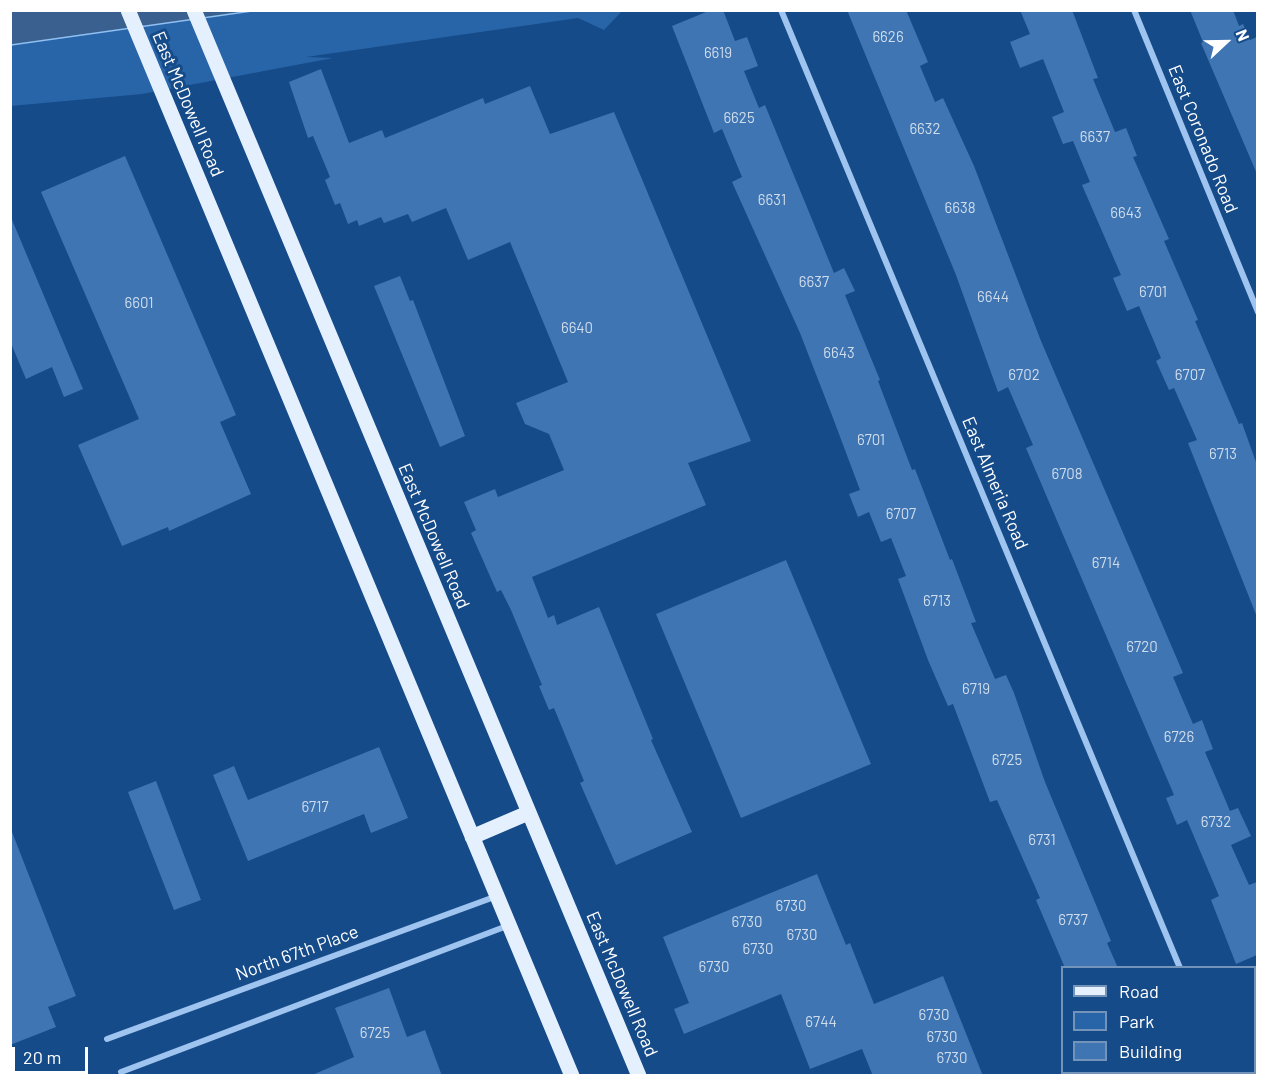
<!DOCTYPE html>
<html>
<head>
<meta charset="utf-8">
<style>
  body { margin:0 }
  #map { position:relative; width:1268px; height:1086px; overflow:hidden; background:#164b89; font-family:Barlow,sans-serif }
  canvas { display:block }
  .frame { position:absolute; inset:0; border:12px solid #fff; pointer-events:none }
  .legend { position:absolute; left:1061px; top:966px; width:195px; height:108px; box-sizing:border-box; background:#164b89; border:2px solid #7393b8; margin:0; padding:8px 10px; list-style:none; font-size:18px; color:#fff }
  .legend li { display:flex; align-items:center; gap:12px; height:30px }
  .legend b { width:30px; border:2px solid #7393b8 }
  .north { position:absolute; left:1196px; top:12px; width:60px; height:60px; -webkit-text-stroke:4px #164b89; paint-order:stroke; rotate:68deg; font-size:16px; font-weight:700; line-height:24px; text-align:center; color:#fff }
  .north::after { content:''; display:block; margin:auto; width:21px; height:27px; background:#fff; clip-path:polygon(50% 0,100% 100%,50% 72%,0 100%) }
  .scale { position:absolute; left:12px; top:1047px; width:76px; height:27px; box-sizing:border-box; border:3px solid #fff; border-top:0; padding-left:8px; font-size:18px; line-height:21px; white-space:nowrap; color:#fff; -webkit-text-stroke:4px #164b89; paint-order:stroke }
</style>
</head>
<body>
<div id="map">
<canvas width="1268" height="1086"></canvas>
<div class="frame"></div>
<ul class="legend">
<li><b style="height:8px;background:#e5f0ff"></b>Road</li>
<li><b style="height:16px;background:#2865a8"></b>Park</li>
<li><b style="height:16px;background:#3e75b2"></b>Building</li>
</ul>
<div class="north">N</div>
<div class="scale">20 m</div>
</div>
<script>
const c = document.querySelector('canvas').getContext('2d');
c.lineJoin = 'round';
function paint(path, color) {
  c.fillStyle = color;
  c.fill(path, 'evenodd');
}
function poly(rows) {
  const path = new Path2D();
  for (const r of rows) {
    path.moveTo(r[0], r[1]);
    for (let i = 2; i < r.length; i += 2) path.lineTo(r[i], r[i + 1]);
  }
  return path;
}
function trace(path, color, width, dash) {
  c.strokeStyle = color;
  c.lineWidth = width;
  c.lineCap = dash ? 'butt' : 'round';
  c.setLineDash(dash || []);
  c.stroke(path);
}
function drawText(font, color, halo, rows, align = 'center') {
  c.font = font + ' Barlow,sans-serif';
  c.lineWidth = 6;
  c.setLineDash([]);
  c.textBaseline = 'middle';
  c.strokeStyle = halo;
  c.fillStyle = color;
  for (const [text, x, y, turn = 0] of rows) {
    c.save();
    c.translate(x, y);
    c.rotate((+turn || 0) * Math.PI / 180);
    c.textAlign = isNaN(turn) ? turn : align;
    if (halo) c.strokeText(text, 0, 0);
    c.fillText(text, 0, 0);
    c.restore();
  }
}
paint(poly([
  [11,11,622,11,604,30,578,18,306,57,333,58,142,94,11,106]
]), '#2865a8');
const water = poly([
  [11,11,252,11,11,45,11,11]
]);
paint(water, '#39608e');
trace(water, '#90bff1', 1.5);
paint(poly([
  [711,10,723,10,735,41,747,37,758,66,744,71,759,108,765,105,834,273,844,268,855,291,845,295,880,380,878,381,912,470,915,469,950,560,952,559,976,622,971,623,995,679,1006,675,1014,693,1045,782,1111,941,1107,943,1118,968,1065,968,1036,900,1040,898,997,800,990,802,953,704,948,706,928,660,898,579,906,576,891,538,881,542,869,512,858,517,849,494,860,490,833,418,800,333,732,182,742,177,722,129,714,133,672,26],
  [847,10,906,10,928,62,920,66,935,102,943,98,974,166,1041,341,1183,673,1173,677,1193,724,1202,720,1213,749,1205,752,1230,811,1238,808,1251,836,1231,845,1249,885,1257,882,1257,955,1236,964,1211,900,1219,896,1187,820,1177,825,1166,798,1174,795,1026,448,1033,445,1008,387,998,392,956,275],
  [1020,10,1072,10,1098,78,1093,79,1115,132,1126,128,1137,156,1133,157,1169,239,1164,241,1198,320,1195,321,1239,424,1242,423,1257,465,1257,617,1188,443,1197,440,1174,388,1169,390,1156,361,1161,358,1139,306,1127,311,1113,278,1121,275,1082,185,1090,182,1073,141,1063,144,1052,117,1064,112,1043,59,1020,68,1010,42,1030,34],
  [1190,10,1233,10,1239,26,1243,24,1250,40,1257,37,1257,174,1201,43,1203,42],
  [321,69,349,143,382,130,385,138,483,98,485,104,530,86,550,134,614,112,751,441,688,463,706,505,532,577,548,618,554,615,557,625,599,607,653,739,651,740,692,832,616,865,580,783,584,781,554,708,549,710,539,686,542,685,511,610,501,590,497,592,471,533,476,530,464,502,495,489,498,497,564,470,549,434,525,424,516,403,568,382,510,242,468,260,446,208,412,222,408,214,384,223,381,217,359,226,357,220,348,224,340,203,335,205,325,180,330,177,313,136,308,138,289,82],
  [125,156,236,415,220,422,251,494,169,531,168,527,122,546,78,445,139,419,41,192],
  [10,215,83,389,64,397,52,367,26,379,10,341],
  [400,276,410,301,413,300,465,436,440,447,374,286],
  [786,560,871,764,741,818,656,614],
  [379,747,408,818,371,833,364,814,248,861,213,775,234,766,248,800],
  [156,781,201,900,174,910,128,792],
  [12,832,76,996,48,1007,56,1027,10,1045],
  [817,874,846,945,850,943,874,1004,943,976,983,1076,873,1076,862,1049,810,1069,781,994,684,1034,674,1009,689,1003,663,937],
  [389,988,407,1037,425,1030,442,1076,310,1076,354,1057,335,1008]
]), '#3e75b2');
trace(poly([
  [781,10,1180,968],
  [1134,10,1258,312],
  [107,1039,497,896],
  [121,1072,507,926],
  [1217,1072,1218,1076]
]), '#9ec4ef', 6);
trace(poly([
  [1254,1051,1258,1050],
  [1194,1076,1202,1072]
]), '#cbe0fa', 12);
trace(poly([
  [128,10,572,1076],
  [194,10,639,1076],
  [472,837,528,813]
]), '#e5f0ff', 15);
drawText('15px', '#cfdcec', null, [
  ["6626",888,37],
  ["6619",718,53],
  ["6625",739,118],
  ["6632",925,129],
  ["6637",1095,137],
  ["6631",772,200],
  ["6638",960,208],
  ["6643",1126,213],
  ["6637",814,282],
  ["6701",1153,292],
  ["6644",993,297],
  ["6601",139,303],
  ["6640",577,328],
  ["6643",839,353],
  ["6702",1024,375],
  ["6707",1190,375],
  ["6701",871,440],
  ["6713",1223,454],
  ["6708",1067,474],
  ["6707",901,514],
  ["6714",1106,563],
  ["6713",937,601],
  ["6720",1142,647],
  ["6719",976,689],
  ["6726",1179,737],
  ["6725",1007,760],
  ["6717",315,807],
  ["6732",1216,822],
  ["6731",1042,840],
  ["6730",791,906],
  ["6737",1073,920],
  ["6730",747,922],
  ["6730",802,935],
  ["6730",758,949],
  ["6730",714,967],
  ["6730",934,1015],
  ["6744",821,1022],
  ["6725",375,1033],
  ["6730",942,1037],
  ["6730",952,1058]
]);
drawText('18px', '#fff', '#164b89', [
  ["East McDowell Road",188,104,67],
  ["East Coronado Road",1203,139,68],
  ["East Almeria Road",995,483,67],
  ["East McDowell Road",434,536,67],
  ["North 67th Place",297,953,-20],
  ["East McDowell Road",622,984,67]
]);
</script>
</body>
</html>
